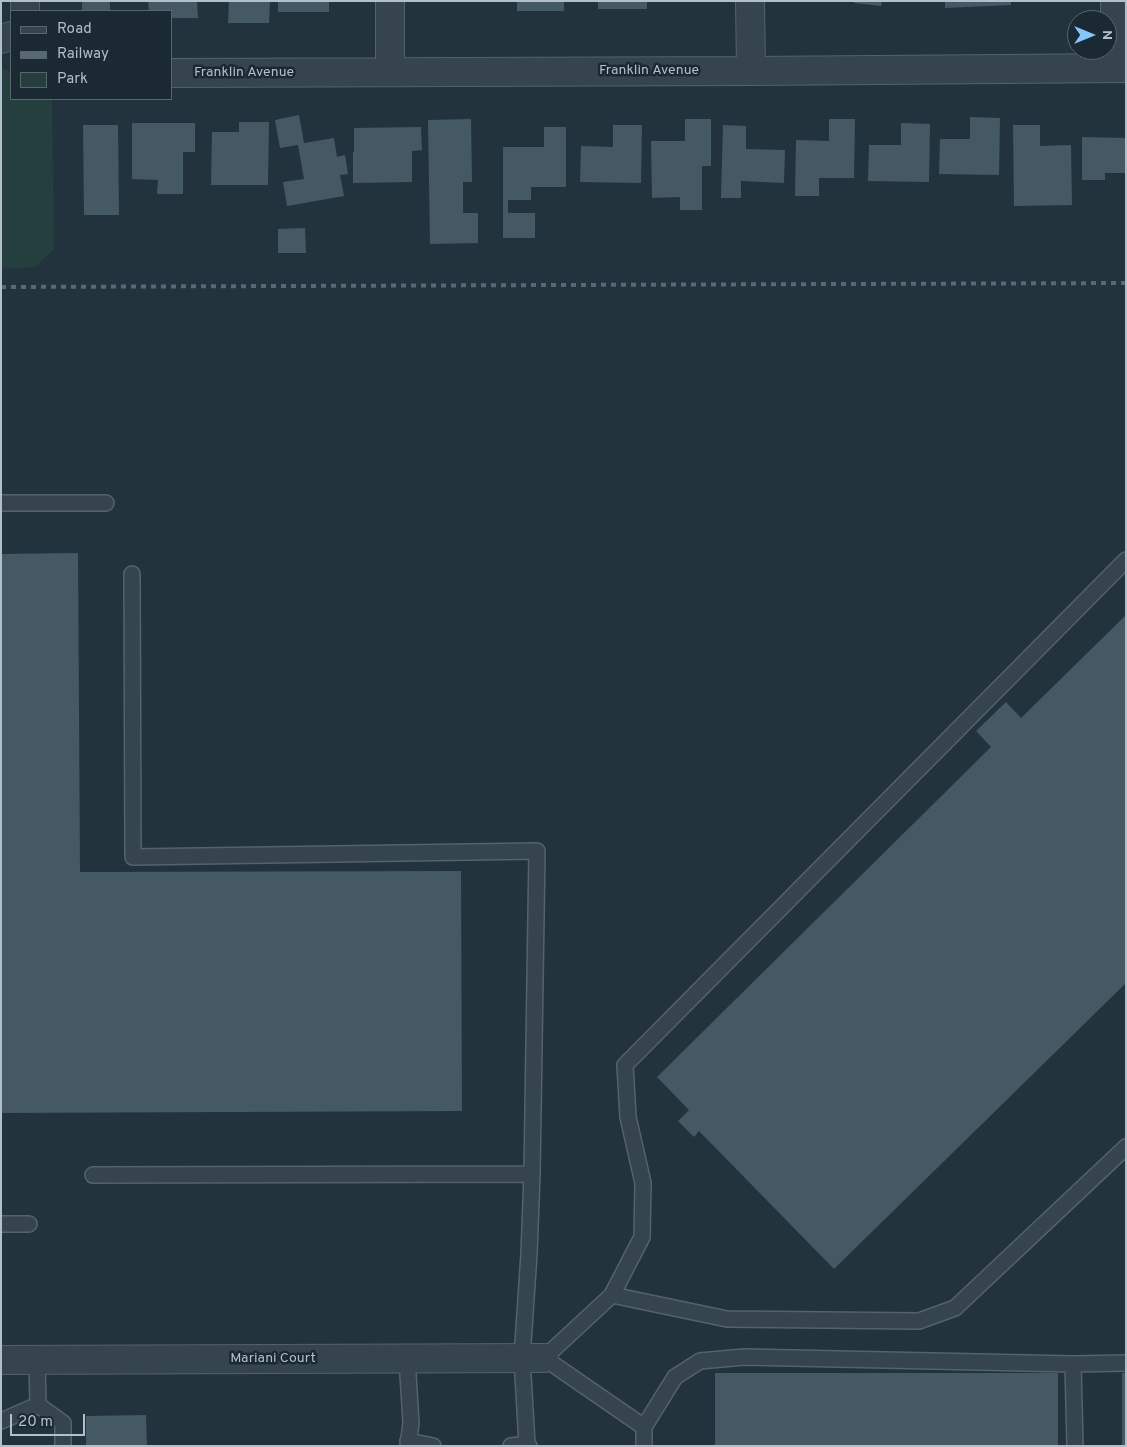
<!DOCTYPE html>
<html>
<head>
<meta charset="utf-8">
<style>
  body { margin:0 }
  #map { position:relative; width:1127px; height:1447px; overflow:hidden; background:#22333e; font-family:Overpass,sans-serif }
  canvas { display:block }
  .frame { position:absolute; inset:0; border:2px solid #b1bfc9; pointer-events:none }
  .legend { position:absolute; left:10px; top:10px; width:162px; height:90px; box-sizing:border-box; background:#1b2933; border:1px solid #57656f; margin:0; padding:6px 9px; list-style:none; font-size:15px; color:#b1bfc9 }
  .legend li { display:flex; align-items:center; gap:10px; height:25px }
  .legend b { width:25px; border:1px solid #57656f }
  .north { position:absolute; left:1067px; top:10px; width:50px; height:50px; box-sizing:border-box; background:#1b2933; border:1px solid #57656f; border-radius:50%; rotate:90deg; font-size:14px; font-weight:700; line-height:20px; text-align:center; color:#b1bfc9 }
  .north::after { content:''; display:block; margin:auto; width:18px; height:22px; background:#82c7fe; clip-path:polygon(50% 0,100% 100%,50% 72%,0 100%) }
  .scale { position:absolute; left:10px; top:1414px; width:75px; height:22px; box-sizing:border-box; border:2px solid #b1bfc9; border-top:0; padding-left:6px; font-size:15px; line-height:18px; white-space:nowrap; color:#b1bfc9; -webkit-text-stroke:4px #1b2933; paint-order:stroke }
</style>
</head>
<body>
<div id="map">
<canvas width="1127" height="1447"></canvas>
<div class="frame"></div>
<ul class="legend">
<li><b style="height:6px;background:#36444e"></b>Road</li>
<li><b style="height:6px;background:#586975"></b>Railway</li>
<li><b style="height:14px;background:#243f3d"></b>Park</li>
</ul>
<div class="north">N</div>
<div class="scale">20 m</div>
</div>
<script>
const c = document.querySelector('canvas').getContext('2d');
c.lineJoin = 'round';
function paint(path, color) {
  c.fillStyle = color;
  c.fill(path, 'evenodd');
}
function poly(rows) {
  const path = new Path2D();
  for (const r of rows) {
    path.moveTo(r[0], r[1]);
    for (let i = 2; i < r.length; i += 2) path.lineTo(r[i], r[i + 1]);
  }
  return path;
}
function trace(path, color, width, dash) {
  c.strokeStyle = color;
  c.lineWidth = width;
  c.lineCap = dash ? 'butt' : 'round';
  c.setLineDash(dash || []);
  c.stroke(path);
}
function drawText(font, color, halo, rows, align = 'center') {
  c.font = font + ' Overpass,sans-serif';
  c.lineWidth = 5;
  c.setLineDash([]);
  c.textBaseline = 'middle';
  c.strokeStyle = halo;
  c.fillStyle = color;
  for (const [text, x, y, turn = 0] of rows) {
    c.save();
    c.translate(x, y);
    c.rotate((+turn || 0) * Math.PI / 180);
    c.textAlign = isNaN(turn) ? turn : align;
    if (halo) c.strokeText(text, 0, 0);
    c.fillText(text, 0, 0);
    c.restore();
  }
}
paint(poly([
  [1,69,11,71,11,99,52,99,54,249,35,267,1,269]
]), '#243f3d');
paint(poly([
  [82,1,110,1,110,11,82,11],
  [148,1,197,1,198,18,171,18,171,11,149,11],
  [229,1,270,1,269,23,228,23],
  [278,1,329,1,329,12,278,12],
  [517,1,564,1,564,11,517,11],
  [598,1,647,1,647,9,598,9],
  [855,1,882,1,881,6,854,3],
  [945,1,1011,1,1011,5,945,8],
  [299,115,304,143,334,138,337,157,345,155,348,174,340,175,344,196,287,206,283,182,304,179,298,145,280,148,275,120],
  [970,117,1000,118,999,175,939,174,940,139,970,139],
  [471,119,472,182,463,182,463,213,478,213,478,243,430,244,428,120],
  [685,119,711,119,711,166,702,166,702,210,680,210,680,197,652,198,651,141,685,141],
  [829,119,855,119,854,178,819,178,819,196,795,196,796,140,829,141],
  [239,122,269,122,268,185,211,185,212,132,239,132],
  [132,123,195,123,195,152,183,152,183,194,157,194,158,180,132,179],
  [901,123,930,124,929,182,868,181,869,145,901,145],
  [83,125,118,125,119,215,84,215],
  [613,125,642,125,641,183,580,182,581,146,613,147],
  [723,125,746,126,746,149,785,150,784,183,741,181,741,198,721,198],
  [1013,125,1040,125,1040,146,1071,145,1072,205,1014,206],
  [421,127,422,150,412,151,412,182,353,183,353,152,354,152,354,128],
  [544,127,566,127,566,187,531,187,531,200,508,200,508,213,535,213,535,238,503,238,503,147,544,147],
  [1082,137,1126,138,1126,173,1105,173,1105,180,1082,180],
  [305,228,306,253,278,253,278,229],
  [78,553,80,872,461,871,462,1111,1,1113,1,554],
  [1126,615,1126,983,834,1269,699,1131,694,1137,678,1121,689,1110,657,1077,991,747,976,731,1006,702,1021,718],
  [715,1373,1058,1373,1058,1446,715,1446],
  [1122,1373,1126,1373,1126,1446,1122,1446],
  [146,1415,147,1446,86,1446,86,1416]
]), '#455964');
const service = poly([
  [1,503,106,503],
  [132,574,133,857,537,851,532,1174],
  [93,1175,532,1174,529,1254,522,1358,527,1444,529,1446],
  [1,1224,29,1224],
  [612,1295,727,1319,919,1321,955,1308,1126,1147],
  [407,1358,411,1423,408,1446],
  [37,1360,38,1405],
  [1073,1364,1075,1446],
  [38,1405,63,1423,63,1446],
  [1,1421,38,1405],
  [644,1427,675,1377,700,1361,744,1357,1073,1364,1126,1363],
  [408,1441,433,1446],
  [511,1446,527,1444],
  [644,1446,644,1427,544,1358,612,1295,642,1237,643,1183,628,1117,625,1065,1126,560]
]);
const minor = poly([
  [25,1,25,11],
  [390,1,390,72],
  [750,1,751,71],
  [1,39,11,36],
  [1115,68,1115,1],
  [171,73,751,71,1126,68],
  [1,1360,544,1358]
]);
trace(service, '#54626c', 18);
trace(minor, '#54626c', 30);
trace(service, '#36444e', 15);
trace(minor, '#36444e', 28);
trace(poly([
  [1,287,1126,283]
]), '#586975', 4, [5, 5]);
drawText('14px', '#b1bfc9', '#1b2933', [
  ["Franklin Avenue",649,71],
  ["Franklin Avenue",244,73],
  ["Mariani Court",273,1359]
]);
</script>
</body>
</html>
